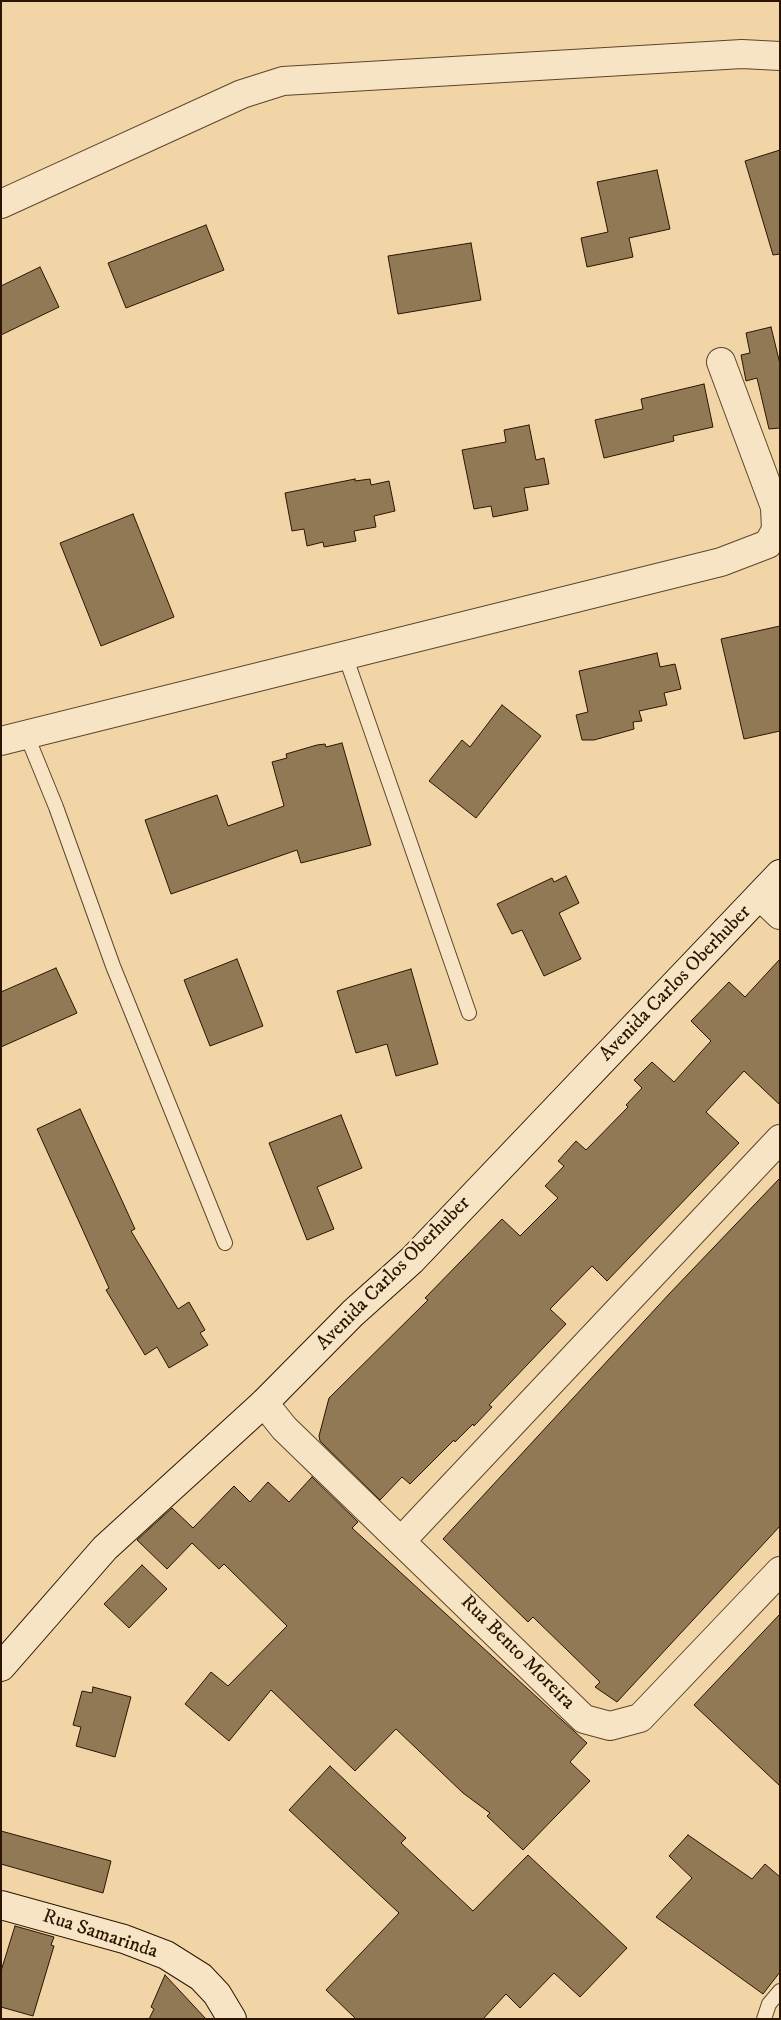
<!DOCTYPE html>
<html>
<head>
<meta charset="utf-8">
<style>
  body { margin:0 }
  #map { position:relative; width:781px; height:2020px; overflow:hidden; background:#f2d5a6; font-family:"IM FELL DW Pica",serif }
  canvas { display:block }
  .frame { position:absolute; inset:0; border:2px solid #2b1500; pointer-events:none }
</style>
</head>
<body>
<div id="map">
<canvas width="781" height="2020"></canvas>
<div class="frame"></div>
</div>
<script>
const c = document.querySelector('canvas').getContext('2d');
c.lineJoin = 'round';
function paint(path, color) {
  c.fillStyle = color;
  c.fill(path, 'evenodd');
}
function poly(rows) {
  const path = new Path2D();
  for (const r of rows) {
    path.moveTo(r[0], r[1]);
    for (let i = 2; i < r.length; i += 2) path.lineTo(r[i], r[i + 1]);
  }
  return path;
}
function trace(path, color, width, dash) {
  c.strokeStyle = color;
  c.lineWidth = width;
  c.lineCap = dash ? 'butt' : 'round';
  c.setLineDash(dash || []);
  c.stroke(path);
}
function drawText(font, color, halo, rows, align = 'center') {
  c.font = font + ' "IM FELL DW Pica",serif';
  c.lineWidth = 4.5;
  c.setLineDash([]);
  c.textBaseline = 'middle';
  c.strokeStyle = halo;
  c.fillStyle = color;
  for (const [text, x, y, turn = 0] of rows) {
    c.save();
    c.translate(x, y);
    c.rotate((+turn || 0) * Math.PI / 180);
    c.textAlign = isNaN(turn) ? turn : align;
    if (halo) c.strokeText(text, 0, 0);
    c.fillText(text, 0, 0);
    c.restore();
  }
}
const building = poly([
  [780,150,780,254,773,255,745,161,780,150],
  [657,170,670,229,629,238,633,257,587,267,581,238,608,232,597,182,657,170],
  [206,225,224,270,126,308,108,263,206,225],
  [471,243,481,300,398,314,388,256,471,243],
  [40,267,59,307,1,335,1,286,40,267],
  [771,327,780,364,780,428,769,429,757,378,746,381,741,355,750,353,746,333,771,327],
  [704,384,713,427,673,436,674,441,604,458,595,420,643,409,641,399,704,384],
  [529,425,536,460,544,458,549,484,524,488,528,510,493,517,491,506,474,509,462,450,506,442,504,430,529,425],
  [355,479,355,481,370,479,371,485,389,481,395,511,374,516,376,527,354,531,356,541,324,547,323,542,307,546,304,529,292,531,285,493,355,479],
  [133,514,174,617,101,646,60,543,133,514],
  [780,626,780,731,744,739,721,639,780,626],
  [657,653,660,667,675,664,681,689,664,693,667,705,639,711,642,721,633,722,634,729,594,740,582,740,576,715,588,712,579,671,657,653],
  [502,705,541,736,476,818,429,781,462,740,470,747,502,705],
  [342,743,371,845,301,863,297,850,171,894,145,820,217,795,228,826,284,806,272,762,287,758,286,754,317,745,325,744,326,747,342,743],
  [566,876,579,903,559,913,581,959,544,976,522,930,512,934,497,904,552,878,554,882,566,876],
  [237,959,263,1026,210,1046,184,980,237,959],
  [780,959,780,1105,744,1071,706,1112,739,1143,607,1281,592,1266,550,1309,566,1324,489,1405,492,1407,474,1426,473,1424,455,1442,454,1440,410,1484,402,1477,380,1500,320,1441,319,1436,329,1398,428,1300,425,1298,502,1219,520,1236,558,1198,545,1186,564,1166,558,1161,576,1141,586,1150,628,1107,626,1105,642,1088,634,1080,652,1062,674,1082,711,1041,691,1021,729,982,745,997,780,959],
  [56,968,77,1013,1,1047,1,992,56,968],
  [411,969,438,1064,396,1076,387,1044,356,1053,337,991,411,969],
  [80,1109,135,1229,131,1231,178,1309,189,1302,205,1330,200,1333,208,1345,169,1368,157,1347,145,1355,106,1290,109,1288,37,1129,80,1109],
  [341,1115,362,1168,317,1187,334,1229,307,1240,269,1143,341,1115],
  [780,1178,780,1526,617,1702,595,1687,600,1682,533,1617,528,1622,443,1539,670,1293,780,1178],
  [312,1477,358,1522,352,1528,587,1743,570,1762,590,1781,523,1850,487,1816,490,1813,463,1793,396,1729,355,1771,271,1690,229,1741,185,1704,211,1672,228,1686,287,1626,224,1564,219,1569,192,1543,167,1569,137,1540,172,1508,193,1528,234,1486,250,1502,268,1482,289,1502,312,1477],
  [142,1565,167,1589,129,1628,104,1604,142,1565],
  [780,1614,780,1786,694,1705,780,1614],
  [93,1687,131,1697,115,1757,76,1746,81,1727,73,1725,82,1691,92,1693,93,1687],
  [330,1766,406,1838,401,1843,473,1911,528,1855,627,1948,580,1997,554,1973,520,2008,506,1994,483,2019,356,2019,326,1990,399,1913,289,1810,330,1766],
  [1,1831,111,1861,103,1893,1,1864,1,1831],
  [688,1835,752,1879,765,1864,780,1877,780,1972,763,1994,656,1917,692,1878,669,1856,688,1835],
  [15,1926,54,1937,51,1945,54,1946,33,2016,1,2007,1,1971,15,1926],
  [165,1975,179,1990,206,2019,149,2019,154,2009,151,2007,165,1975]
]);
paint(building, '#927956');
trace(building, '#2b1500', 1);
const lane = poly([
  [345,655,469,1013],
  [27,736,56,807,113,966,225,1243],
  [764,2019,769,2004,780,1991]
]);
const street = poly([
  [1,204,242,94,283,81,742,54,780,56],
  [1,741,721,562,768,544,776,530,775,507,721,362],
  [760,896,780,915],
  [264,1403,284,1428,584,1719,610,1726,640,1718,780,1571],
  [402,1540,780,1139]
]);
const secondary = poly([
  [1,1667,105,1548,264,1403,353,1313,412,1260,780,874],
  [1,1905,124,1939,166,1955,201,1977,217,1994,232,2019]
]);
trace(lane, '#5d452a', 16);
trace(street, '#5d452a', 30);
trace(secondary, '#2b1500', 30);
trace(lane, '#f7e4c5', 14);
trace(street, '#f7e4c5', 28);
trace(secondary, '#f7e4c5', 28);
drawText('20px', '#2b1500', '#f7e4c5', [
  ["Avenida Carlos Oberhuber",676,984,-46],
  ["Avenida Carlos Oberhuber",394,1274,-45],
  ["Rua Bento Moreira",517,1653,45],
  ["Rua Samarinda",100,1935,18]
]);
</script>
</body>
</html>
